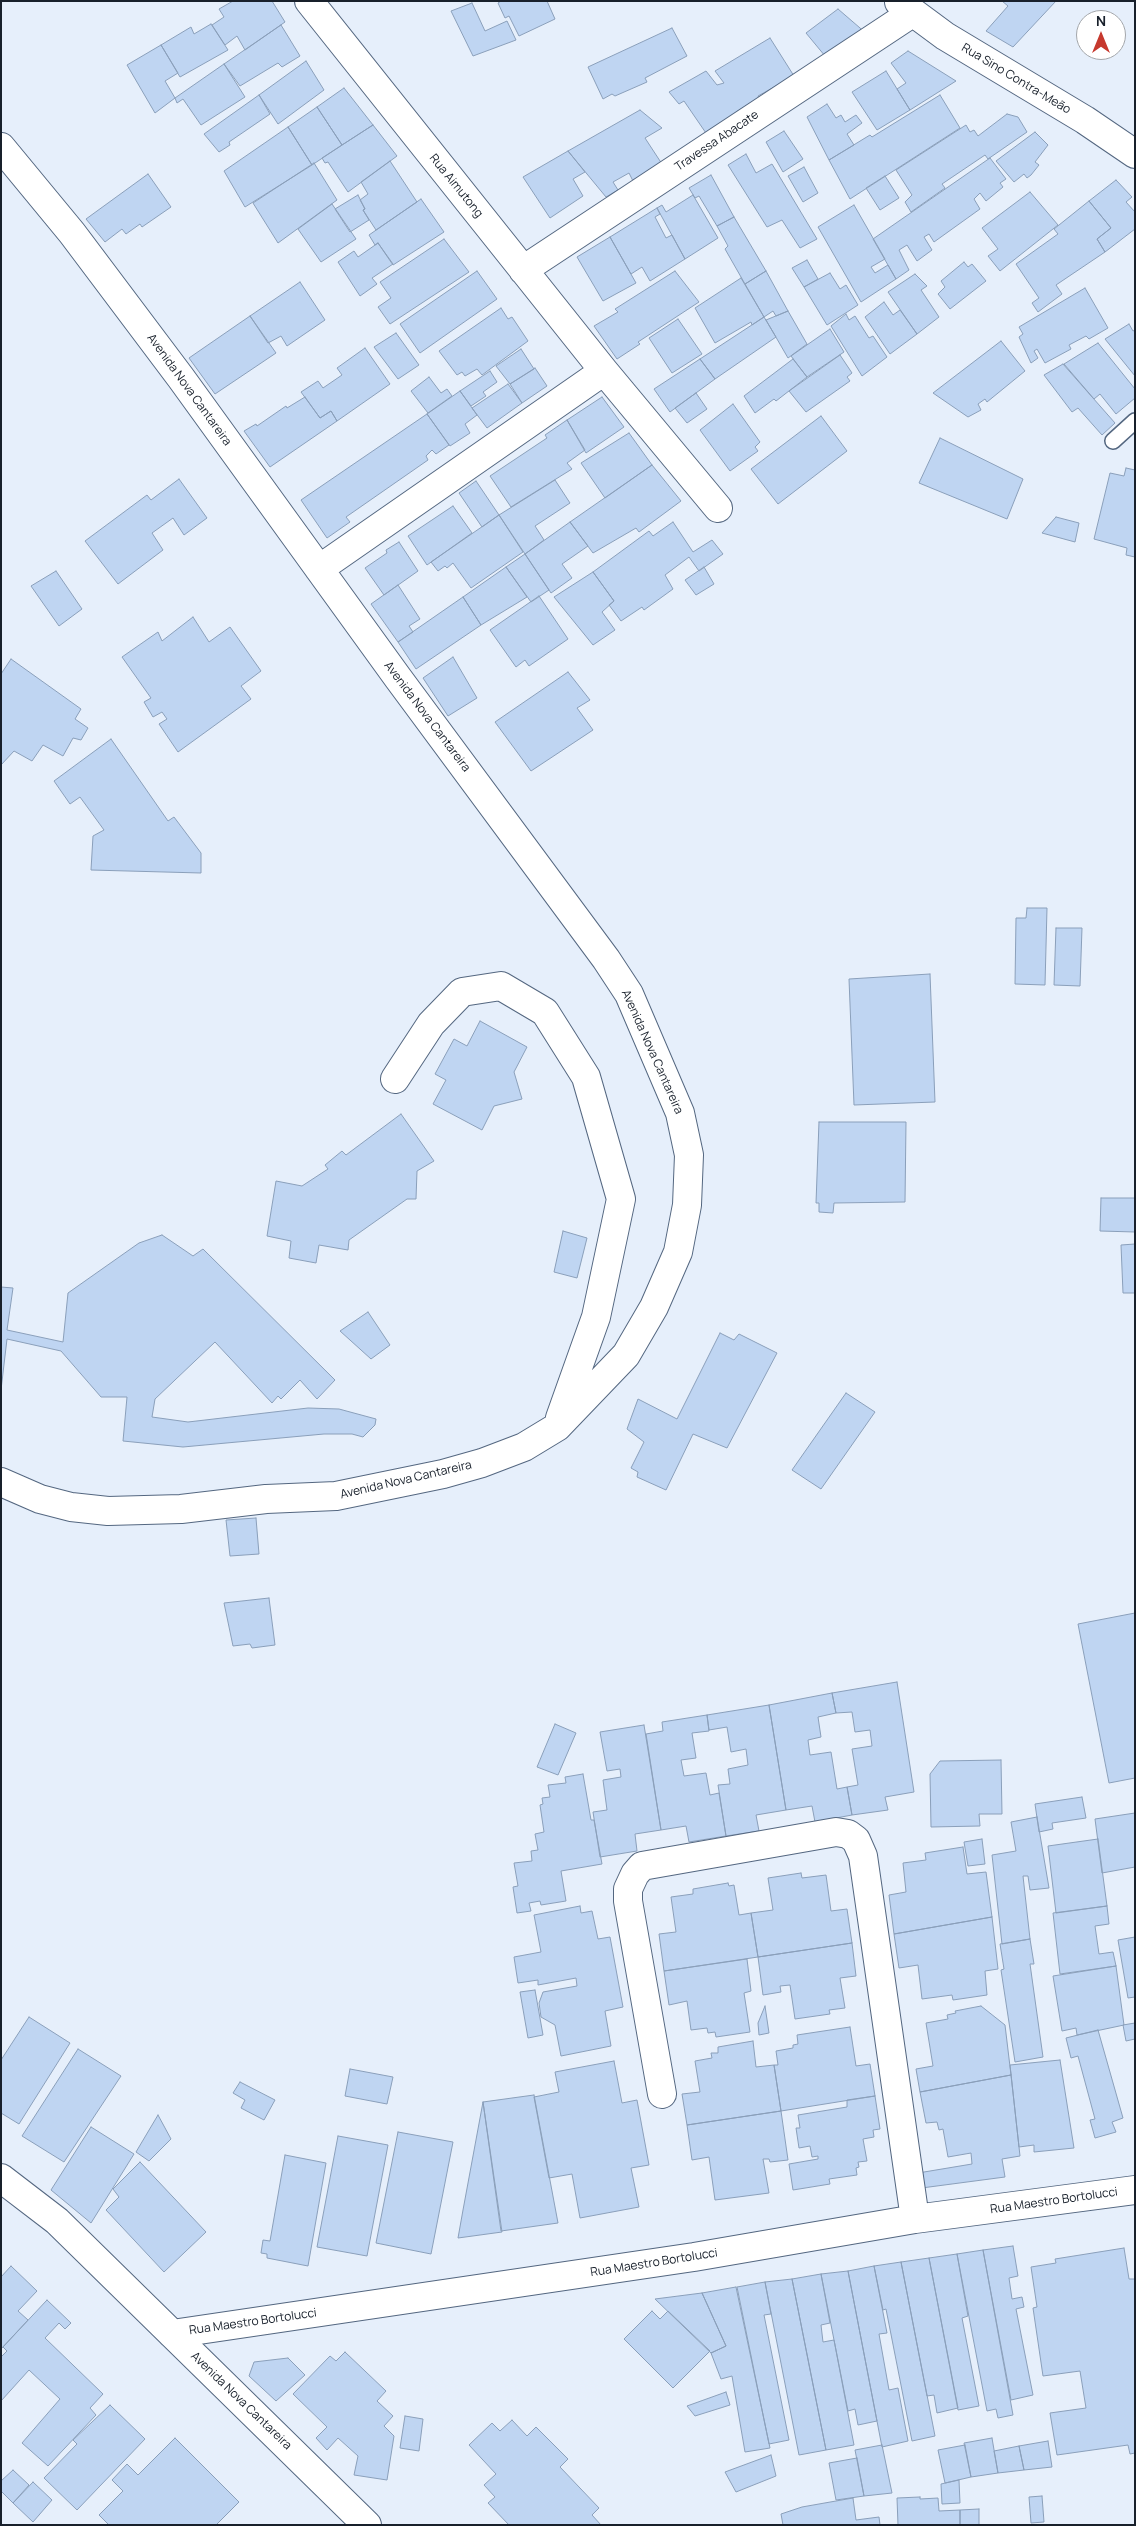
<!DOCTYPE html>
<html>
<head>
<meta charset="utf-8">
<style>
  body { margin:0 }
  #map { position:relative; width:1136px; height:2526px; overflow:hidden; background:#e6effb; font-family:Manrope,sans-serif }
  canvas { display:block }
  .frame { position:absolute; inset:0; border:2px solid #18202b; pointer-events:none }
  .north { position:absolute; left:1076px; top:10px; width:50px; height:50px; box-sizing:border-box; background:#fff; border:1px solid #a3a6aa; border-radius:50%; rotate:0deg; font-size:14px; font-weight:700; line-height:20px; text-align:center; color:#18202b }
  .north::after { content:''; display:block; margin:auto; width:18px; height:22px; background:#c6392e; clip-path:polygon(50% 0,100% 100%,50% 72%,0 100%) }
</style>
</head>
<body>
<div id="map">
<canvas width="1136" height="2526"></canvas>
<div class="frame"></div>
<div class="north">N</div>
</div>
<script>
const c = document.querySelector('canvas').getContext('2d');
c.lineJoin = 'round';
function paint(path, color) {
  c.fillStyle = color;
  c.fill(path, 'evenodd');
}
function poly(rows) {
  const path = new Path2D();
  for (const r of rows) {
    path.moveTo(r[0], r[1]);
    for (let i = 2; i < r.length; i += 2) path.lineTo(r[i], r[i + 1]);
  }
  return path;
}
function trace(path, color, width, dash) {
  c.strokeStyle = color;
  c.lineWidth = width;
  c.lineCap = dash ? 'butt' : 'round';
  c.setLineDash(dash || []);
  c.stroke(path);
}
function drawText(font, color, halo, rows, align = 'center') {
  c.font = font + ' Manrope,sans-serif';
  c.lineWidth = 4;
  c.setLineDash([]);
  c.textBaseline = 'middle';
  c.strokeStyle = halo;
  c.fillStyle = color;
  for (const [text, x, y, turn = 0] of rows) {
    c.save();
    c.translate(x, y);
    c.rotate((+turn || 0) * Math.PI / 180);
    c.textAlign = isNaN(turn) ? turn : align;
    if (halo) c.strokeText(text, 0, 0);
    c.fillText(text, 0, 0);
    c.restore();
  }
}
const building = poly([
  [233,1,272,1,285,22,245,50,237,36,225,45,212,25,224,17,219,9,233,1],
  [501,1,547,1,555,19,519,36,509,16,505,18,498,3,501,1],
  [1002,1,1056,1,1013,47,986,31,1008,6,1002,1],
  [472,3,485,31,507,21,516,40,473,56,451,11,472,3],
  [838,9,867,34,830,62,806,33,838,9],
  [211,24,228,50,180,77,161,45,191,27,194,34,211,24],
  [281,25,300,56,282,67,278,63,240,86,224,64,281,25],
  [672,28,687,56,645,78,647,82,615,96,612,94,603,99,588,67,672,28],
  [770,38,794,76,758,96,759,98,736,112,739,117,708,136,684,101,679,104,669,92,706,71,717,85,724,83,715,71,770,38],
  [161,45,178,73,165,81,175,98,155,113,127,65,161,45],
  [908,51,956,81,910,110,897,89,906,83,891,63,908,51],
  [306,61,324,90,278,124,259,95,306,61],
  [224,64,245,97,201,125,183,99,177,103,175,98,224,64],
  [886,71,910,110,877,130,852,92,886,71],
  [344,88,373,125,342,145,317,107,344,88],
  [259,95,270,114,229,142,230,145,219,152,204,134,259,95],
  [940,95,960,128,850,199,829,160,870,135,872,137,940,95],
  [827,104,836,118,841,115,845,122,856,115,862,123,847,134,854,145,829,160,807,117,827,104],
  [317,107,342,145,312,165,288,127,317,107],
  [640,110,662,128,645,138,662,164,633,181,629,173,613,182,618,190,606,197,568,151,640,110],
  [1007,114,1018,117,1027,132,988,159,985,155,942,184,945,188,911,212,905,202,912,195,896,170,966,125,970,132,974,130,978,136,1007,114],
  [373,125,397,156,348,192,328,162,325,163,322,158,373,125],
  [288,127,312,165,245,207,224,171,288,127],
  [784,131,803,159,783,172,766,142,784,131],
  [1035,132,1048,145,1035,162,1039,165,1031,175,1027,178,1024,174,1014,182,996,161,1035,132],
  [568,151,585,172,573,179,583,196,550,218,523,177,568,151],
  [746,154,756,173,772,164,817,239,800,248,782,220,767,227,728,165,746,154],
  [990,158,1006,179,1000,183,1003,187,986,201,980,193,974,199,980,209,934,242,929,234,924,237,932,250,917,261,907,245,899,250,909,270,896,279,873,239,990,158],
  [390,161,417,202,376,230,363,210,365,209,360,200,368,194,361,182,390,161],
  [314,163,337,200,278,243,253,203,314,163],
  [804,167,818,193,803,202,788,176,804,167],
  [148,174,171,207,142,227,140,224,126,234,122,229,105,242,86,219,148,174],
  [711,175,734,217,717,226,699,196,695,198,689,188,711,175],
  [885,176,899,198,880,210,866,188,885,176],
  [1116,180,1132,197,1126,202,1135,212,1135,229,1105,252,1097,239,1111,228,1089,201,1116,180],
  [1030,192,1058,225,1000,271,988,256,998,249,982,228,1030,192],
  [358,195,365,209,363,210,369,220,350,232,335,209,358,195],
  [693,195,718,238,685,259,657,208,662,205,666,212,693,195],
  [421,199,444,232,393,265,378,243,375,245,369,235,421,199],
  [1089,201,1111,228,1097,239,1105,252,1056,285,1062,294,1038,312,1032,303,1039,298,1016,264,1058,234,1054,229,1089,201],
  [332,204,356,239,321,262,298,229,332,204],
  [854,205,885,259,871,267,875,273,888,265,896,279,861,302,818,227,854,205],
  [657,208,660,214,655,217,666,238,672,235,685,259,650,281,642,267,631,274,610,237,657,208],
  [734,217,766,271,745,284,725,249,728,246,717,226,734,217],
  [610,237,636,283,603,301,577,257,610,237],
  [444,239,469,272,390,324,378,307,391,298,380,282,444,239],
  [378,243,393,264,372,278,377,284,360,296,338,262,354,251,358,257,378,243],
  [807,260,818,279,804,287,792,268,807,260],
  [964,262,968,267,972,264,986,281,950,309,938,294,945,287,941,281,964,262],
  [477,271,497,299,420,353,400,324,477,271],
  [675,271,699,302,638,342,640,344,617,359,594,326,618,312,615,309,675,271],
  [766,271,788,311,776,316,773,311,764,317,745,284,766,271],
  [830,273,840,289,846,285,858,305,827,325,804,287,830,273],
  [915,274,927,286,921,290,939,317,917,334,888,292,915,274],
  [741,278,764,317,752,325,751,322,715,343,695,308,741,278],
  [300,282,325,320,287,346,281,336,268,343,250,316,300,282],
  [1085,288,1108,328,1089,339,1086,336,1069,345,1071,349,1045,363,1037,349,1034,351,1038,358,1031,363,1019,337,1023,334,1019,327,1085,288],
  [884,302,893,315,900,310,917,334,890,354,865,317,884,302],
  [501,308,508,319,512,317,528,341,482,375,477,369,465,376,462,372,457,375,439,351,501,308],
  [788,311,807,344,788,358,766,320,788,311],
  [846,314,849,320,855,316,869,338,873,336,887,357,862,376,831,326,846,314],
  [250,316,276,353,215,394,189,358,250,316],
  [764,317,776,337,715,379,700,359,764,317],
  [678,319,702,354,672,373,649,338,678,319],
  [1129,324,1133,331,1135,330,1135,376,1105,339,1129,324],
  [830,329,844,352,807,377,791,356,830,329],
  [396,333,419,365,398,379,374,347,396,333],
  [1001,341,1025,371,987,402,985,399,978,404,981,410,968,417,933,393,1001,341],
  [1098,343,1135,389,1135,398,1116,414,1100,394,1094,399,1064,364,1098,343],
  [365,348,390,384,337,421,331,411,320,418,301,392,318,381,323,388,342,375,337,368,365,348],
  [521,349,534,369,510,384,496,366,521,349],
  [840,355,852,373,847,377,850,381,806,412,789,391,840,355],
  [700,359,715,379,670,412,654,389,700,359],
  [793,359,807,377,776,401,774,399,755,413,744,396,793,359],
  [1063,364,1115,423,1102,435,1078,408,1072,412,1044,375,1063,364],
  [535,368,547,386,522,403,510,384,535,368],
  [490,371,497,382,483,392,486,396,471,406,460,391,490,371],
  [429,377,441,393,447,389,452,396,428,413,411,391,429,377],
  [508,384,522,403,487,428,472,408,508,384],
  [460,391,477,415,465,424,470,433,450,446,427,414,460,391],
  [696,393,707,409,687,423,675,408,696,393],
  [305,397,320,418,331,411,337,421,270,467,244,431,256,424,257,426,286,406,287,408,305,397],
  [602,397,624,427,586,453,567,420,602,397],
  [733,404,760,442,755,447,758,451,730,471,700,430,733,404],
  [427,414,449,445,436,454,432,450,426,456,428,460,346,517,350,522,327,538,301,500,427,414],
  [821,416,847,451,778,504,751,469,821,416],
  [567,420,585,450,567,463,572,469,511,507,490,476,547,438,545,435,567,420],
  [629,433,652,465,605,498,581,463,629,433],
  [940,438,1023,479,1007,519,919,483,940,438],
  [652,465,681,501,639,532,636,528,593,553,570,522,652,465],
  [1126,468,1135,470,1135,557,1126,555,1127,548,1094,539,1110,473,1124,476,1126,468],
  [179,479,207,518,184,535,173,518,152,533,163,550,118,584,85,541,147,495,151,500,179,479],
  [555,480,570,503,535,526,544,540,525,554,499,515,555,480],
  [476,481,499,515,482,527,459,493,476,481],
  [453,506,472,533,427,565,408,536,453,506],
  [499,515,523,552,471,588,453,563,447,568,445,566,438,571,431,562,499,515],
  [1056,517,1079,523,1075,542,1042,533,1056,517],
  [570,522,588,546,562,564,572,578,551,593,525,554,570,522],
  [673,522,693,552,712,540,723,554,699,571,689,557,665,575,673,589,644,610,642,607,621,621,609,605,614,601,593,572,649,531,653,536,673,522],
  [399,542,418,571,384,595,365,568,387,553,386,550,399,542],
  [525,554,549,590,531,602,506,567,525,554],
  [506,567,527,597,481,625,463,597,506,567],
  [704,567,714,584,696,595,685,580,704,567],
  [56,571,82,609,59,626,31,586,56,571],
  [593,572,614,601,602,612,615,630,593,645,554,597,593,572],
  [398,585,420,619,409,626,413,632,398,642,371,604,398,585],
  [539,596,568,639,529,666,525,660,516,667,490,630,539,596],
  [463,597,481,625,416,669,398,642,463,597],
  [193,617,209,642,230,627,261,671,241,686,251,699,178,752,159,724,167,719,162,712,153,717,144,702,151,698,122,657,158,632,162,641,193,617],
  [453,657,477,698,448,716,423,678,453,657],
  [11,659,81,709,75,719,88,728,81,740,73,738,63,756,43,745,32,761,14,751,1,765,1,674,11,659],
  [568,672,590,700,577,708,593,730,531,771,495,722,568,672],
  [111,739,168,821,174,817,201,853,201,873,91,870,93,836,104,830,80,797,70,804,54,781,111,739],
  [1027,908,1047,908,1045,985,1015,984,1016,918,1026,918,1027,908],
  [1056,928,1082,928,1080,986,1054,985,1056,928],
  [930,974,935,1102,854,1105,849,979,930,974],
  [480,1021,527,1047,514,1072,522,1099,494,1106,482,1130,433,1104,446,1080,435,1074,454,1039,467,1046,480,1021],
  [401,1114,434,1161,417,1171,416,1199,407,1199,349,1240,348,1250,319,1245,316,1263,289,1258,291,1241,267,1236,276,1181,302,1186,328,1169,325,1165,342,1151,346,1155,401,1114],
  [819,1122,906,1122,905,1202,834,1203,833,1213,819,1212,819,1203,816,1203,819,1122],
  [1101,1198,1135,1198,1135,1232,1100,1231,1101,1198],
  [563,1231,587,1238,577,1278,554,1272,563,1231],
  [162,1235,193,1256,203,1249,335,1380,317,1399,300,1380,281,1399,278,1396,272,1403,215,1342,155,1399,152,1417,188,1422,308,1408,339,1409,376,1419,375,1425,363,1437,352,1434,324,1434,183,1447,123,1441,127,1397,101,1397,61,1351,7,1339,1,1390,1,1287,13,1288,7,1330,63,1342,68,1293,139,1243,162,1235],
  [1135,1244,1135,1293,1123,1293,1121,1245,1135,1244],
  [368,1312,390,1345,371,1359,340,1331,368,1312],
  [720,1333,734,1340,739,1334,777,1353,727,1448,693,1434,666,1490,637,1477,638,1472,631,1468,644,1442,627,1429,638,1399,677,1419,720,1333],
  [846,1393,875,1412,821,1489,792,1470,846,1393],
  [256,1518,259,1554,230,1556,226,1520,256,1518],
  [269,1598,275,1645,252,1648,250,1644,233,1646,224,1603,269,1598],
  [1135,1613,1135,1778,1109,1783,1078,1624,1135,1613],
  [897,1682,914,1792,885,1797,888,1810,852,1815,847,1787,858,1785,852,1749,872,1746,870,1730,855,1732,852,1712,836,1713,832,1693,897,1682],
  [832,1693,836,1713,818,1717,821,1737,808,1740,810,1755,831,1752,837,1789,847,1787,852,1815,815,1822,812,1806,786,1810,769,1705,832,1693],
  [769,1705,786,1810,756,1815,759,1831,726,1836,718,1785,730,1784,728,1769,748,1765,746,1749,731,1752,727,1727,709,1730,707,1715,769,1705],
  [707,1715,709,1731,692,1733,696,1758,681,1760,684,1776,706,1773,710,1795,719,1793,726,1836,689,1842,686,1826,661,1830,646,1734,663,1731,662,1722,707,1715],
  [555,1724,576,1733,558,1775,537,1767,555,1724],
  [644,1725,661,1830,635,1834,637,1851,600,1857,593,1812,607,1810,603,1780,621,1777,620,1769,607,1771,600,1732,644,1725],
  [1001,1760,1002,1814,979,1814,980,1826,931,1827,930,1774,940,1761,1001,1760],
  [583,1774,591,1820,594,1820,602,1864,561,1871,566,1901,541,1905,540,1901,529,1903,531,1911,517,1913,513,1887,518,1886,514,1863,532,1861,531,1851,538,1850,535,1834,544,1832,540,1805,543,1804,542,1798,550,1797,548,1785,566,1783,565,1777,583,1774],
  [1082,1797,1086,1818,1052,1823,1053,1829,1039,1832,1035,1804,1082,1797],
  [1135,1813,1135,1867,1102,1873,1095,1819,1135,1813],
  [1037,1817,1049,1888,1030,1890,1028,1876,1023,1876,1030,1939,1002,1944,992,1855,1016,1851,1011,1822,1037,1817],
  [982,1839,985,1864,968,1866,964,1842,982,1839],
  [1098,1839,1107,1906,1056,1913,1048,1846,1098,1839],
  [963,1847,967,1874,986,1872,992,1917,894,1934,889,1895,906,1892,903,1863,926,1860,925,1853,963,1847],
  [801,1873,802,1878,826,1875,831,1911,847,1909,852,1943,758,1957,751,1913,773,1910,768,1878,801,1873],
  [728,1883,729,1886,734,1885,739,1915,751,1913,758,1957,664,1971,659,1934,676,1932,671,1897,693,1894,693,1889,728,1883],
  [580,1906,581,1913,592,1911,598,1939,610,1937,623,2007,605,2011,611,2046,561,2056,555,2025,541,2017,539,2003,543,1992,577,1986,576,1978,538,1985,538,1980,518,1983,514,1957,541,1952,534,1915,580,1906],
  [1107,1906,1109,1924,1095,1926,1099,1954,1113,1952,1116,1966,1060,1974,1053,1913,1107,1906],
  [992,1917,998,1969,985,1971,987,1995,953,2000,952,1995,922,1999,918,1965,899,1968,894,1934,992,1917],
  [1135,1937,1135,1997,1128,1998,1118,1940,1135,1937],
  [1030,1939,1034,1964,1030,1964,1043,2057,1015,2062,1001,1970,1004,1969,1000,1944,1030,1939],
  [852,1943,856,1976,840,1978,845,2008,829,2010,830,2014,795,2019,790,1985,780,1986,781,1992,763,1995,758,1957,852,1943],
  [747,1959,751,1991,744,1993,750,2032,716,2037,715,2032,708,2033,707,2028,691,2030,687,2001,669,2005,664,1971,747,1959],
  [1116,1966,1124,2025,1077,2035,1076,2028,1062,2031,1053,1976,1116,1966],
  [535,1990,543,2035,528,2038,520,1992,535,1990],
  [765,2006,769,2033,759,2035,758,2023,765,2006],
  [981,2006,1005,2025,1011,2075,920,2092,916,2069,933,2066,926,2023,948,2019,947,2015,956,2013,955,2011,981,2006],
  [29,2017,70,2043,19,2124,1,2113,1,2060,29,2017],
  [1135,2023,1135,2039,1126,2041,1123,2025,1135,2023],
  [850,2027,856,2066,870,2064,875,2096,781,2111,774,2065,778,2065,776,2051,793,2048,793,2045,798,2044,797,2035,850,2027],
  [1098,2030,1123,2118,1112,2122,1116,2132,1095,2138,1090,2120,1095,2119,1078,2056,1071,2058,1066,2038,1098,2030],
  [753,2041,756,2067,774,2065,781,2111,687,2125,682,2094,700,2092,695,2061,712,2058,711,2053,718,2053,718,2047,753,2041],
  [78,2049,121,2076,64,2162,22,2136,78,2049],
  [1060,2060,1074,2148,1034,2152,1034,2145,1019,2147,1010,2065,1060,2060],
  [614,2061,622,2103,637,2100,649,2165,631,2168,639,2207,580,2218,572,2174,549,2178,534,2097,559,2092,555,2072,614,2061],
  [350,2069,393,2077,387,2104,345,2096,350,2069],
  [1011,2075,1020,2156,1002,2159,1005,2177,914,2189,912,2174,972,2164,971,2153,948,2157,943,2129,939,2130,937,2122,926,2123,920,2092,1011,2075],
  [240,2082,275,2100,264,2120,241,2108,245,2100,233,2093,240,2082],
  [534,2095,558,2223,501,2231,483,2102,534,2095],
  [875,2096,880,2129,873,2130,874,2137,863,2139,867,2161,858,2162,859,2167,856,2168,857,2175,829,2179,830,2184,793,2190,789,2164,818,2159,818,2156,812,2157,810,2146,799,2148,796,2128,800,2128,798,2115,847,2107,847,2100,875,2096],
  [483,2102,502,2232,458,2238,463,2210,483,2102],
  [781,2111,788,2160,770,2162,769,2159,763,2159,769,2193,715,2200,709,2157,692,2160,687,2125,781,2111],
  [158,2115,171,2139,149,2161,136,2152,158,2115],
  [91,2127,134,2154,91,2223,51,2190,91,2127],
  [398,2132,453,2142,431,2254,376,2243,398,2132],
  [338,2136,388,2145,367,2256,317,2247,338,2136],
  [285,2155,326,2163,308,2266,267,2258,267,2254,261,2253,263,2240,270,2241,285,2155],
  [140,2162,206,2232,164,2272,106,2210,119,2197,113,2189,140,2162],
  [1013,2246,1018,2276,1009,2278,1012,2299,1022,2297,1024,2307,1016,2309,1033,2395,1011,2400,983,2250,1013,2246],
  [1124,2248,1129,2279,1135,2279,1135,2453,1130,2454,1128,2445,1057,2455,1050,2413,1086,2408,1080,2371,1043,2376,1033,2308,1037,2307,1031,2267,1056,2263,1055,2259,1124,2248],
  [983,2250,1013,2415,998,2418,996,2409,987,2411,957,2254,983,2250],
  [957,2254,968,2316,962,2318,979,2406,958,2410,929,2258,957,2254],
  [929,2258,958,2408,937,2413,934,2395,927,2396,901,2262,929,2258],
  [901,2262,935,2436,912,2441,886,2309,883,2310,874,2266,901,2262],
  [11,2266,37,2291,18,2311,28,2320,1,2349,1,2277,11,2266],
  [874,2266,887,2333,879,2334,889,2390,898,2388,908,2441,882,2447,848,2271,874,2266],
  [848,2271,877,2421,858,2425,855,2409,848,2411,821,2274,848,2271],
  [821,2274,830,2323,821,2325,823,2342,834,2340,854,2445,826,2450,792,2279,821,2274],
  [792,2279,826,2450,799,2455,765,2282,792,2279],
  [765,2282,771,2314,764,2315,789,2440,769,2444,737,2287,765,2282],
  [736,2287,770,2448,745,2452,732,2376,721,2379,711,2353,726,2346,702,2293,736,2287],
  [702,2293,726,2346,711,2353,655,2299,702,2293],
  [47,2300,71,2323,65,2329,59,2323,45,2338,103,2394,90,2408,96,2415,48,2466,22,2443,60,2399,29,2370,1,2401,1,2357,7,2351,3,2347,47,2300],
  [652,2311,660,2319,668,2311,710,2351,673,2388,624,2339,652,2311],
  [345,2352,386,2391,377,2401,393,2416,384,2426,394,2436,387,2480,354,2475,358,2456,338,2438,327,2450,316,2438,327,2427,293,2394,330,2356,336,2361,345,2352],
  [288,2358,305,2375,276,2401,249,2376,254,2362,288,2358],
  [726,2392,730,2405,695,2416,687,2406,726,2392],
  [110,2405,145,2439,77,2510,44,2478,77,2444,73,2440,110,2405],
  [405,2416,423,2419,419,2451,400,2448,405,2416],
  [512,2420,527,2436,536,2427,568,2459,560,2467,599,2508,592,2515,601,2525,509,2525,488,2503,495,2497,484,2485,496,2474,469,2445,492,2423,500,2431,512,2420],
  [175,2438,239,2502,216,2525,109,2525,99,2515,123,2491,112,2480,127,2464,138,2475,175,2438],
  [992,2438,998,2473,971,2477,964,2443,992,2438],
  [1048,2441,1052,2467,1024,2470,1019,2446,1048,2441],
  [882,2445,892,2493,864,2496,855,2450,882,2445],
  [965,2445,971,2477,945,2483,938,2450,965,2445],
  [1019,2446,1024,2470,998,2473,994,2451,1019,2446],
  [771,2455,776,2476,736,2492,725,2472,771,2455],
  [857,2458,864,2496,836,2500,829,2463,857,2458],
  [13,2470,29,2485,13,2503,1,2491,1,2481,13,2470],
  [959,2480,960,2503,942,2504,941,2484,959,2480],
  [33,2482,52,2500,33,2522,13,2503,33,2482],
  [1042,2496,1044,2522,1031,2523,1029,2497,1042,2496],
  [920,2497,920,2499,938,2498,939,2511,960,2510,960,2525,898,2525,897,2498,920,2497],
  [853,2498,856,2520,879,2517,880,2525,783,2525,781,2514,802,2507,853,2498],
  [979,2509,979,2525,960,2525,960,2510,979,2509]
]);
paint(building, '#bfd5f2');
trace(building, '#8a9fba', 1);
const service = poly([
  [1113,441,1135,421]
]);
const minor = poly([
  [309,1,604,371,718,508],
  [899,2,945,36,1085,120,1135,154],
  [1,147,72,233,181,378,398,678,606,959,629,994,680,1113,689,1155,687,1205,678,1252,654,1307,626,1355,557,1427,524,1447,482,1463,443,1474,336,1496,266,1499,181,1509,108,1511,71,1507,40,1499,1,1482],
  [523,270,912,13],
  [319,569,604,371],
  [395,1079,431,1024,462,992,501,986,545,1012,586,1077,621,1199,596,1317,560,1418],
  [662,2094,628,1901,628,1889,635,1874,642,1866,836,1832,848,1834,856,1840,863,1856,915,2219],
  [1,2178,57,2221,367,2525],
  [172,2334,694,2257,915,2219,1135,2190]
]);
trace(service, '#546780', 18);
trace(minor, '#546780', 30);
trace(service, '#fff', 15);
trace(minor, '#fff', 28);
drawText('12px', '#18202b', '#fff', [
  ["Rua Sino Contra-Meão",1016,79,31],
  ["Travessa Abacate",717,141,-34],
  ["Rua Aimutong",456,186,51],
  ["Avenida Nova Cantareira",189,390,54],
  ["Avenida Nova Cantareira",427,717,53],
  ["Avenida Nova Cantareira",652,1052,66],
  ["Avenida Nova Cantareira",406,1480,-13],
  ["Rua Maestro Bortolucci",1054,2201,-8],
  ["Rua Maestro Bortolucci",654,2263,-9],
  ["Rua Maestro Bortolucci",253,2322,-8],
  ["Avenida Nova Cantareira",241,2401,44]
]);
</script>
</body>
</html>
